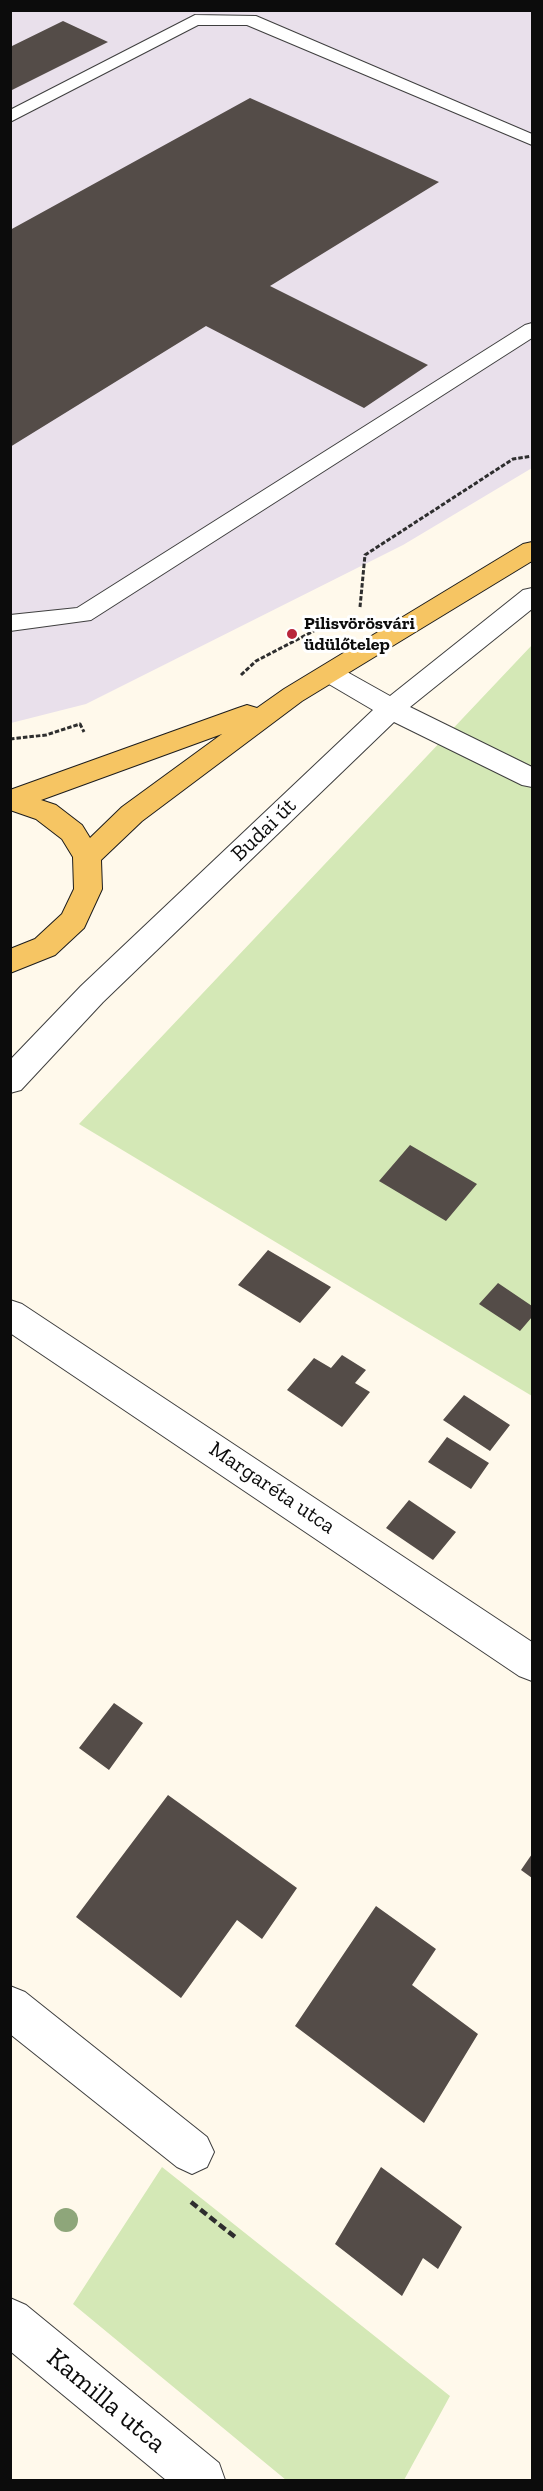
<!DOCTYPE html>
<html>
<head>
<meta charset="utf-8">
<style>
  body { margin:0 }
  #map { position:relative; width:543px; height:2491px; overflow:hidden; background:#fff9eb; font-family:"Zilla Slab",serif }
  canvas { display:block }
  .frame { position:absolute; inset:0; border:12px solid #0c0c0c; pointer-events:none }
</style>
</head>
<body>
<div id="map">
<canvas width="543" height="2491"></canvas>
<div class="frame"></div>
</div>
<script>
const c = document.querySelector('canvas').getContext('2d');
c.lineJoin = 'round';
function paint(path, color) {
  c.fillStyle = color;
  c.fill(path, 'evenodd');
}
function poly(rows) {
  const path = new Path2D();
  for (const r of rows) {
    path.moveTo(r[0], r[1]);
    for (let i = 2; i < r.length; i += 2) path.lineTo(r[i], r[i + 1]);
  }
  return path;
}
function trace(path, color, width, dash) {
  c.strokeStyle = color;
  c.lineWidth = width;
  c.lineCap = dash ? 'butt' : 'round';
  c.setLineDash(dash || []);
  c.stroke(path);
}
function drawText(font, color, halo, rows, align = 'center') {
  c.font = font + ' "Zilla Slab",serif';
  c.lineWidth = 6;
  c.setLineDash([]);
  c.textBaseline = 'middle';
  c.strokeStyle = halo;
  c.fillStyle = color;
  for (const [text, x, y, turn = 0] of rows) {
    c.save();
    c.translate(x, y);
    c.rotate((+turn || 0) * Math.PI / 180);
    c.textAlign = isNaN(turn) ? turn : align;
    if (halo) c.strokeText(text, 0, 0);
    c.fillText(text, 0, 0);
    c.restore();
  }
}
paint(poly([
  [11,11,532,11,532,468,403,545,86,704,11,723]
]), '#e9e0eb');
paint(poly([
  [532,645,532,1396,79,1124],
  [162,2167,450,2396,404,2480,286,2480,73,2304]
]), '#d4e8b6');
paint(poly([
  [63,21,108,42,10,91,10,47],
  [250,98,439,182,270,286,428,365,364,408,206,326,10,447,10,230],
  [410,1145,477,1184,446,1221,379,1181],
  [268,1250,331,1287,300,1323,238,1285],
  [498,1283,532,1306,532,1317,520,1331,479,1304],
  [342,1355,366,1370,355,1383,370,1392,342,1427,287,1390,314,1358,331,1368],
  [464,1395,510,1425,490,1451,443,1420],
  [447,1437,489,1463,471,1489,428,1462],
  [409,1500,456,1532,433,1560,386,1528],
  [114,1703,143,1723,109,1770,79,1748],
  [168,1795,297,1888,262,1939,237,1920,181,1998,76,1917],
  [532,1854,532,1878,521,1870],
  [376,1906,436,1949,412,1985,478,2034,424,2123,295,2026],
  [381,2167,462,2227,438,2269,423,2258,402,2296,335,2244]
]), '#544c48');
const lane = poly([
  [195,15,256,16,532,134,532,145,247,25,198,25,10,122,10,110,195,15],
  [532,323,532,338,91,620,10,631,10,615,77,608,525,325,532,323]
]);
const street = poly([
  [532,588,532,609,410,707,532,767,532,787,522,785,394,722,103,1002,21,1090,10,1093,10,1060,81,986,373,710,322,680,318,674,322,668,331,665,340,668,390,696,523,590,532,588],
  [10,1300,22,1304,532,1642,532,1681,519,1676,10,1333,10,1300],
  [10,1986,25,1992,207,2137,214,2152,207,2167,192,2174,177,2167,10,2034,10,1986],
  [10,2298,26,2305,219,2463,225,2480,166,2480,10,2351,10,2298]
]);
const primary = poly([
  [532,542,532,561,302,701,142,821,101,860,102,889,84,928,55,955,10,973,10,949,35,939,62,914,74,889,73,857,62,839,36,819,10,810,10,790,238,708,247,705,257,708,284,689,523,544,532,542],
  [222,734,122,807,90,838,82,825,56,805,41,800,222,734]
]);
trace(lane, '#3f3f3f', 2);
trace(street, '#3f3f3f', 2);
trace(primary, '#1d1d1d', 2);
trace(poly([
  [360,607,365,555,513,459,532,456],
  [241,675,256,661,329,623],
  [10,739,46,735,80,724,84,732]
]), '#2e2e2e', 3, [4.5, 2]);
trace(poly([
  [191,2202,235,2237]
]), '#2e2e2e', 4.5, [8, 4]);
paint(lane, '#fff');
paint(street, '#fff');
paint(primary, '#f6c563');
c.fillStyle = '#8ea67a';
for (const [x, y] of [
  [66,2220]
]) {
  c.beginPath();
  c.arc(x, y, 12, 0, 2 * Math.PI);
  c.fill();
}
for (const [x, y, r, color] of [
  [292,634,6,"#b9263b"]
]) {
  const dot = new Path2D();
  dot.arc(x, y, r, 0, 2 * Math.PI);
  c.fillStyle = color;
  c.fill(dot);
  trace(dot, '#fff', 2);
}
drawText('bold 18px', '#0c0c0c', '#fff', [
  ["Pilisvörösvári",304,624],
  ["üdülőtelep",304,645]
], 'left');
drawText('22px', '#0c0c0c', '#fff', [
  ["Budai út",264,830,-44],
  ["Margaréta utca",272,1488,34]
]);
drawText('27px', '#0c0c0c', '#fff', [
  ["Kamilla utca",106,2401,40]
]);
</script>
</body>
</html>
